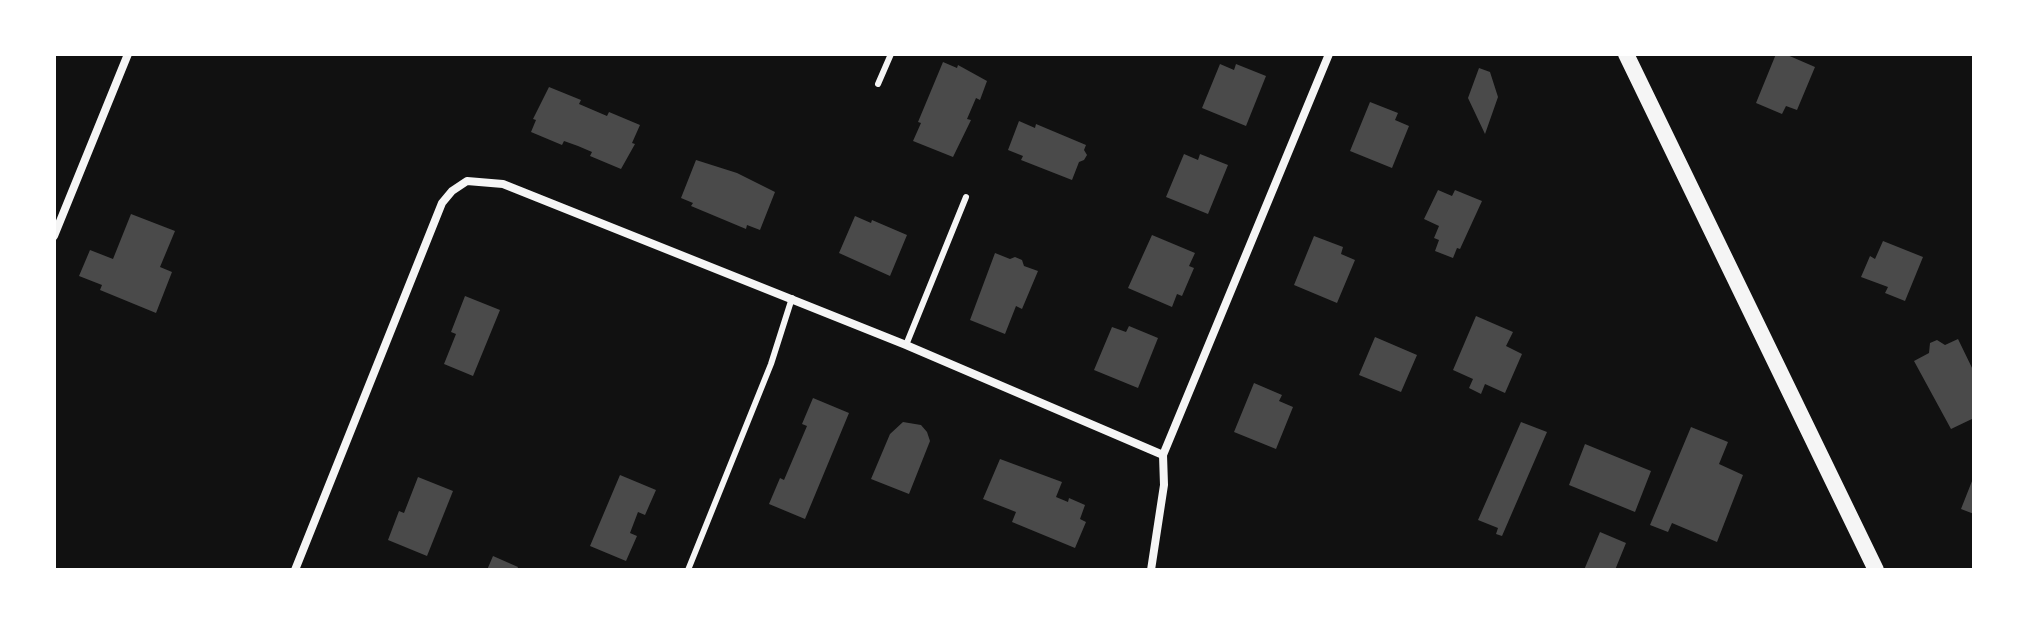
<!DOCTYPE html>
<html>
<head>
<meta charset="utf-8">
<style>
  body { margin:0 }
  #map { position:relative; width:2028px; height:624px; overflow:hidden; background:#111; font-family:"Open Sans",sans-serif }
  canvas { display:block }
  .frame { position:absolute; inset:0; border:56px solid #fff; pointer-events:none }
</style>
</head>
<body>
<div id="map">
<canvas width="2028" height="624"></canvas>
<div class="frame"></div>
</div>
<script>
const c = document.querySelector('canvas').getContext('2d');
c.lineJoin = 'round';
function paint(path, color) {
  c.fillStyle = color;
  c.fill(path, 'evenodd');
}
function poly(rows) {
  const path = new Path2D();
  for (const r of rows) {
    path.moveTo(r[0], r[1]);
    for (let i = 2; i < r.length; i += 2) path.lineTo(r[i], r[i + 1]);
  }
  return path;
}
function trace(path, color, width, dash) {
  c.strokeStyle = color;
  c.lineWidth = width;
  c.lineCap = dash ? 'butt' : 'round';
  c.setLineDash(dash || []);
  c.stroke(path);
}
paint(poly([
  [1776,54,1785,54,1815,67,1797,110,1786,106,1782,114,1756,103],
  [943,62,957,68,958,65,987,81,980,100,976,98,967,119,971,120,953,157,913,141,921,123,918,122],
  [1220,64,1234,70,1236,64,1266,76,1246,126,1202,108],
  [1479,68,1490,72,1498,97,1485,134,1468,98],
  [549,87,581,100,579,104,607,116,609,112,640,125,632,143,635,144,621,169,590,156,592,152,578,146,564,141,562,145,531,132,536,120,533,119],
  [1370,102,1398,113,1395,120,1409,126,1392,168,1350,151],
  [1019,121,1035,128,1036,124,1086,145,1084,150,1087,155,1084,160,1079,162,1072,180,1021,160,1023,156,1008,150],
  [1184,154,1198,160,1200,154,1228,165,1208,214,1166,197],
  [696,160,737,173,775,192,760,230,747,225,746,229,691,206,693,203,681,198],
  [1438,190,1452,196,1455,190,1482,201,1460,249,1457,248,1453,258,1435,251,1439,240,1434,238,1439,226,1424,219],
  [131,214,175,231,160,267,172,272,156,313,100,290,102,285,79,276,90,250,113,259],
  [855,216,871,223,872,220,907,235,890,276,839,253],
  [1152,235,1195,253,1189,266,1194,268,1182,296,1177,294,1172,307,1128,288],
  [1314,236,1343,247,1341,254,1355,260,1337,303,1294,285],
  [1883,241,1923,257,1905,301,1885,293,1888,287,1861,277,1870,256,1875,259],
  [995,253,1010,259,1015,257,1022,260,1024,266,1038,271,1022,309,1016,306,1005,334,970,320],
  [465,296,500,310,473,376,444,364,456,334,451,332],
  [1476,316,1513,332,1506,346,1522,354,1505,393,1485,384,1481,394,1469,388,1473,379,1453,370],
  [1129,326,1158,338,1138,388,1094,370,1112,327,1126,332],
  [1375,337,1417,355,1401,392,1359,375],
  [1958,339,1974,372,1974,418,1951,429,1914,361,1929,353,1930,343,1937,340,1945,345],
  [1254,383,1282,395,1279,401,1293,407,1276,449,1234,432],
  [813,398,849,413,805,519,769,504,780,478,784,480,807,426,802,424],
  [903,422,921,425,927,432,930,441,909,494,871,479,890,434],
  [1521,422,1547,432,1502,536,1496,534,1498,528,1478,520],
  [1691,427,1728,442,1719,464,1743,475,1717,542,1672,523,1668,532,1650,525],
  [1585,444,1651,471,1635,512,1569,485],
  [1000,459,1062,482,1056,497,1068,502,1069,498,1085,505,1080,519,1086,522,1075,548,1012,522,1016,512,983,499],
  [620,475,656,490,645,515,638,512,630,533,637,536,626,561,590,546],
  [1974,476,1974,514,1961,509],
  [418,477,453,491,427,556,388,540,399,511,404,513],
  [1600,532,1626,543,1615,570,1584,570],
  [493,556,518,567,517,570,487,570]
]), '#4a4a4a');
trace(poly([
  [878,84,891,54],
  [906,345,966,197],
  [688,570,771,364,792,298]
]), '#f5f5f5', 6);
trace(poly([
  [54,236,128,54],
  [295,570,442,203,452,191,467,181,503,184,906,345,1163,455],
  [1151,570,1164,485,1163,455,1329,54]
]), '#f5f5f5', 8);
trace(poly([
  [1626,54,1876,570]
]), '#f5f5f5', 16);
</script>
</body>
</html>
